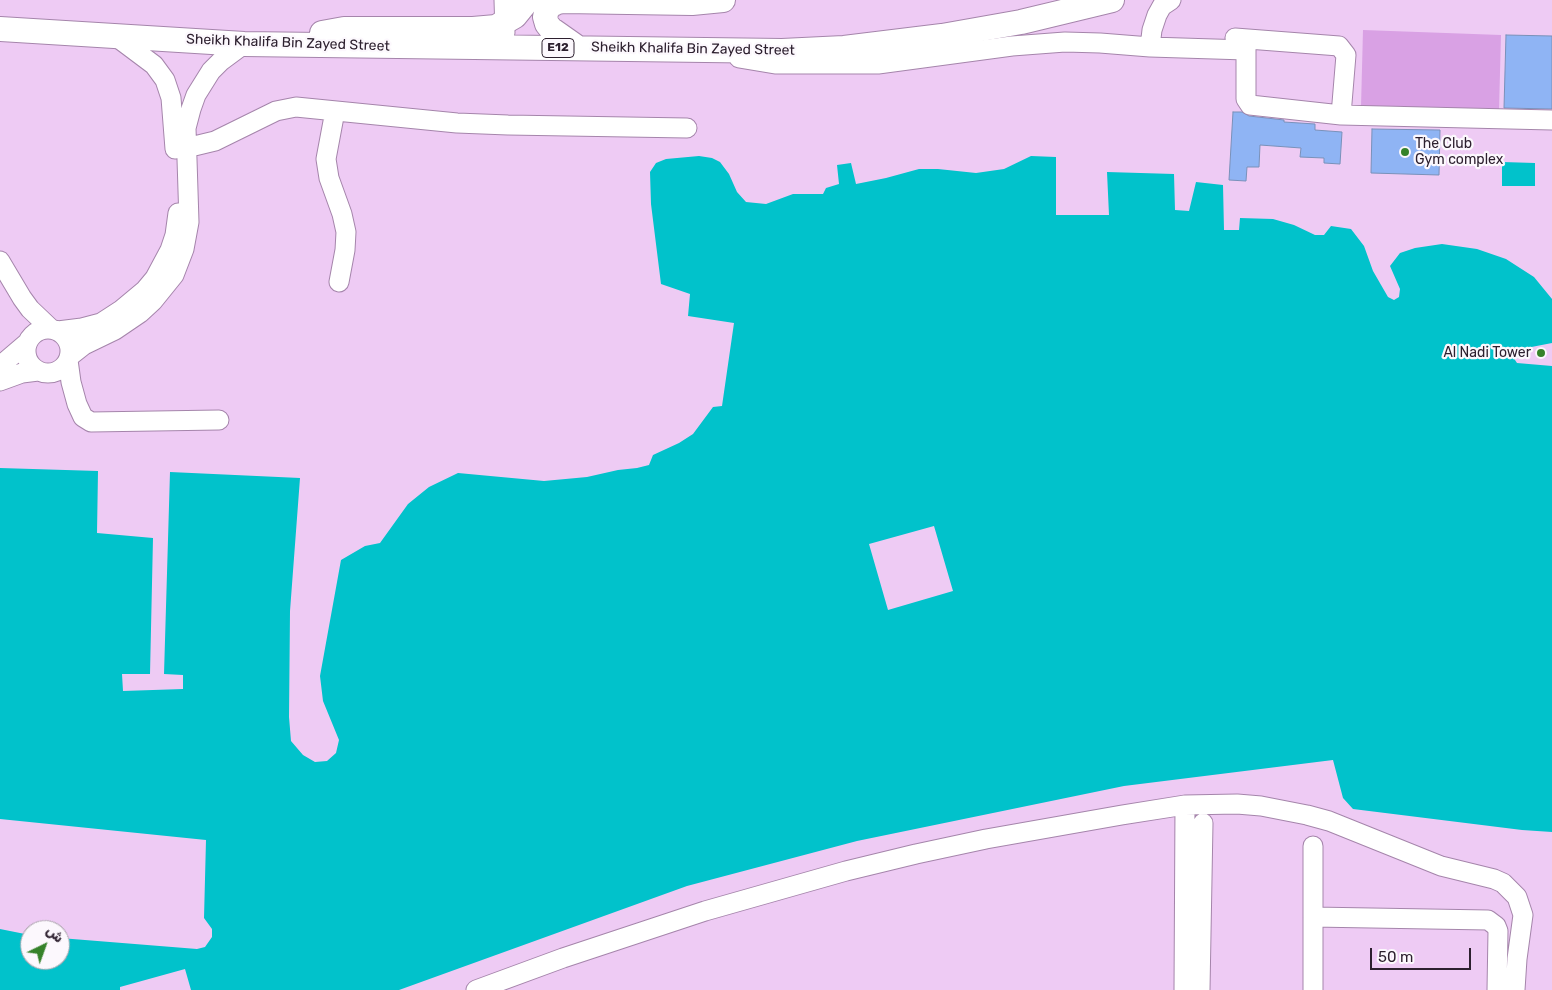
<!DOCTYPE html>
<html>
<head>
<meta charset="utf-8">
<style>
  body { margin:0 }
  #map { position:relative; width:1552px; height:990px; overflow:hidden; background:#eecbf4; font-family:Rubik,Vazirmatn,sans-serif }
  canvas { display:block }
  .north { position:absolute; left:20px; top:920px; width:50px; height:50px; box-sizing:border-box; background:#fcf8fd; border:1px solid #a9a2ab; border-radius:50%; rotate:42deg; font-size:14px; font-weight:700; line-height:20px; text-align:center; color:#2d202f }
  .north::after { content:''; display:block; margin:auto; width:18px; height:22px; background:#36822a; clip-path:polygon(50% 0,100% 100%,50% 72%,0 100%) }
  .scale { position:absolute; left:1370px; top:948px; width:101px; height:22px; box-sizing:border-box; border:2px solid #2d202f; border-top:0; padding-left:6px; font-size:15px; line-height:18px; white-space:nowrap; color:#2d202f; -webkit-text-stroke:4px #fcf8fd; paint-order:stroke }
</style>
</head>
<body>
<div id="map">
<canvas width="1552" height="990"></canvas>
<div class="north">ش</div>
<div class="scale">50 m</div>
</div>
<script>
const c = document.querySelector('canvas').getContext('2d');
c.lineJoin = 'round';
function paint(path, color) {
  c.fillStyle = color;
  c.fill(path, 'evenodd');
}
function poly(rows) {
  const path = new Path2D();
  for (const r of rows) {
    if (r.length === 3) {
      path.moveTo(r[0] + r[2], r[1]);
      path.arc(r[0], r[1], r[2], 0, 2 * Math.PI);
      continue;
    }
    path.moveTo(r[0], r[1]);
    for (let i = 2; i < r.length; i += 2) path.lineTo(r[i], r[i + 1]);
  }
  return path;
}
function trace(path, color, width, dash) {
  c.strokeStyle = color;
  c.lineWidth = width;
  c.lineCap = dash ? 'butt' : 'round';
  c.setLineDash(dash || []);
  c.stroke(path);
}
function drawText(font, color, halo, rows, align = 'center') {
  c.font = font + ' Rubik,sans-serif';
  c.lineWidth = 4.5;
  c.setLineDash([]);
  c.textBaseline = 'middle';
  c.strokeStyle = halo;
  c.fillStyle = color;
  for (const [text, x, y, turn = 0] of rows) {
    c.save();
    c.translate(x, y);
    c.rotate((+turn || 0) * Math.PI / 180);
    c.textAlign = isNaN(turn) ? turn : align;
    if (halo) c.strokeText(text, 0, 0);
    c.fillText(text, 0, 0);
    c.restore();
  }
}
paint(poly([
  [1363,30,1501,35,1499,110,1361,107]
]), '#d9a1e4');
paint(poly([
  [699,156,712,158,720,162,729,174,737,192,746,202,766,204,793,194,823,194,826,188,839,184,837,165,851,163,856,184,886,178,919,169,938,169,976,173,1004,169,1031,156,1056,157,1056,215,1109,215,1107,172,1174,174,1175,210,1189,211,1196,182,1223,185,1224,230,1239,230,1240,218,1273,219,1294,225,1315,235,1324,235,1331,226,1351,229,1364,246,1373,271,1388,297,1394,300,1399,297,1400,289,1390,266,1400,253,1415,248,1442,244,1477,249,1506,259,1534,277,1552,299,1552,343,1516,350,1513,357,1517,363,1552,366,1552,832,1522,830,1353,809,1343,798,1333,760,1124,786,857,841,687,886,399,990,191,990,185,969,120,987,120,990,0,990,0,929,30,935,30,960,60,960,60,938,197,949,205,947,212,937,212,929,204,918,206,840,0,819,0,468,98,471,97,533,153,538,150,674,122,674,123,691,183,689,183,675,164,674,170,472,300,478,290,611,289,717,291,741,303,755,315,762,327,761,336,753,339,740,323,701,320,676,341,560,365,546,380,543,408,504,429,487,458,473,544,481,587,477,618,470,637,468,649,465,653,455,679,443,693,434,713,407,722,406,734,323,688,316,690,294,661,284,651,204,650,172,656,163,666,159],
  [934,526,953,591,888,610,869,544],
  [1502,162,1535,163,1535,186,1502,186]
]), '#01c2cb');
const building = poly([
  [1506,35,1552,36,1552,109,1504,108,1506,35],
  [1233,112,1242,112,1249,116,1284,120,1284,122,1315,124,1315,130,1342,132,1340,164,1324,163,1324,158,1300,157,1301,148,1260,145,1259,167,1247,167,1246,181,1229,180,1233,112],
  [1372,129,1440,130,1439,175,1371,173,1372,129]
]);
paint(building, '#8fb4f4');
trace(building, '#7991b9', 1);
const minor = poly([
  [504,0,505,33],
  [114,35,154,65,165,80,171,98,175,149],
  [1235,38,1339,46,1346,55,1341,115],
  [1246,39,1246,99,1250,105,1341,115,1552,120],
  [1150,47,1152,30,1157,15,1162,6,1171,0],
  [739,58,775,64,878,64,1012,46,1065,42,1100,43,1150,47,1246,50],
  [335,111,326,159,329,178,342,214,346,232,345,250,339,282],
  [186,148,215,141,276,111,296,107,457,123,508,125,687,128],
  [0,261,22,298,30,309,50,328],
  [48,351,22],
  [58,331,82,328,101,323,121,310,145,290,155,278,170,250,175,235,178,213],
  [70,356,84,345,115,330,140,313,153,301,174,275,184,249,189,222,186,128,191,109,196,95,211,71,221,61,244,44],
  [68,360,71,382,77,404,83,417,91,422,219,420],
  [0,366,27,343],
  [0,381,22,373,38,371],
  [1313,917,1488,920,1496,926,1498,931,1497,990],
  [476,990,563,958,705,911,846,871,916,854,986,839,1122,815,1185,805,1237,804,1261,806,1307,815,1329,821,1441,866,1494,879,1503,883,1517,897,1523,915,1517,959,1515,990],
  [1184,990,1185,805],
  [1200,990,1203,823],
  [1313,990,1313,846]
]);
const major = poly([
  [0,29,244,44,782,51,844,48,942,36,1021,22,1112,0],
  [322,33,344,29,473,29,496,27,515,16,528,0],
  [578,48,551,29,547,24,545,17,547,10,551,5,558,2,564,1,692,3,723,0]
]);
trace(minor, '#a585ab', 21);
trace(major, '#a585ab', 26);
trace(minor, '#fff', 19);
trace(major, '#fff', 24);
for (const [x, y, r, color] of [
  [1405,152,5,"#36822a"],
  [1541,353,5,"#36822a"]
]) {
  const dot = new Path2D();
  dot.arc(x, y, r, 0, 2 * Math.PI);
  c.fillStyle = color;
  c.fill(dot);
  trace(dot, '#fcf8fd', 2);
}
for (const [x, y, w] of [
  [558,48,32]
]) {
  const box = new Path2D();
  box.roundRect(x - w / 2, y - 9.5, w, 19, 4);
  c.fillStyle = '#fcf8fd';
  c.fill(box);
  trace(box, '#2d202f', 1);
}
drawText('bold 12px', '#2d202f', null, [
  ["E12",558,48]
]);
drawText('14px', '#2d202f', '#fcf8fd', [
  ["Sheikh Khalifa Bin Zayed Street",288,43,2],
  ["Sheikh Khalifa Bin Zayed Street",693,49,1]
]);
drawText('14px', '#2d202f', '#fcf8fd', [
  ["The Club",1415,144],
  ["Gym complex",1415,160],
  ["Al Nadi Tower",1531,353,"right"]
], 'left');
</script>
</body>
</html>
